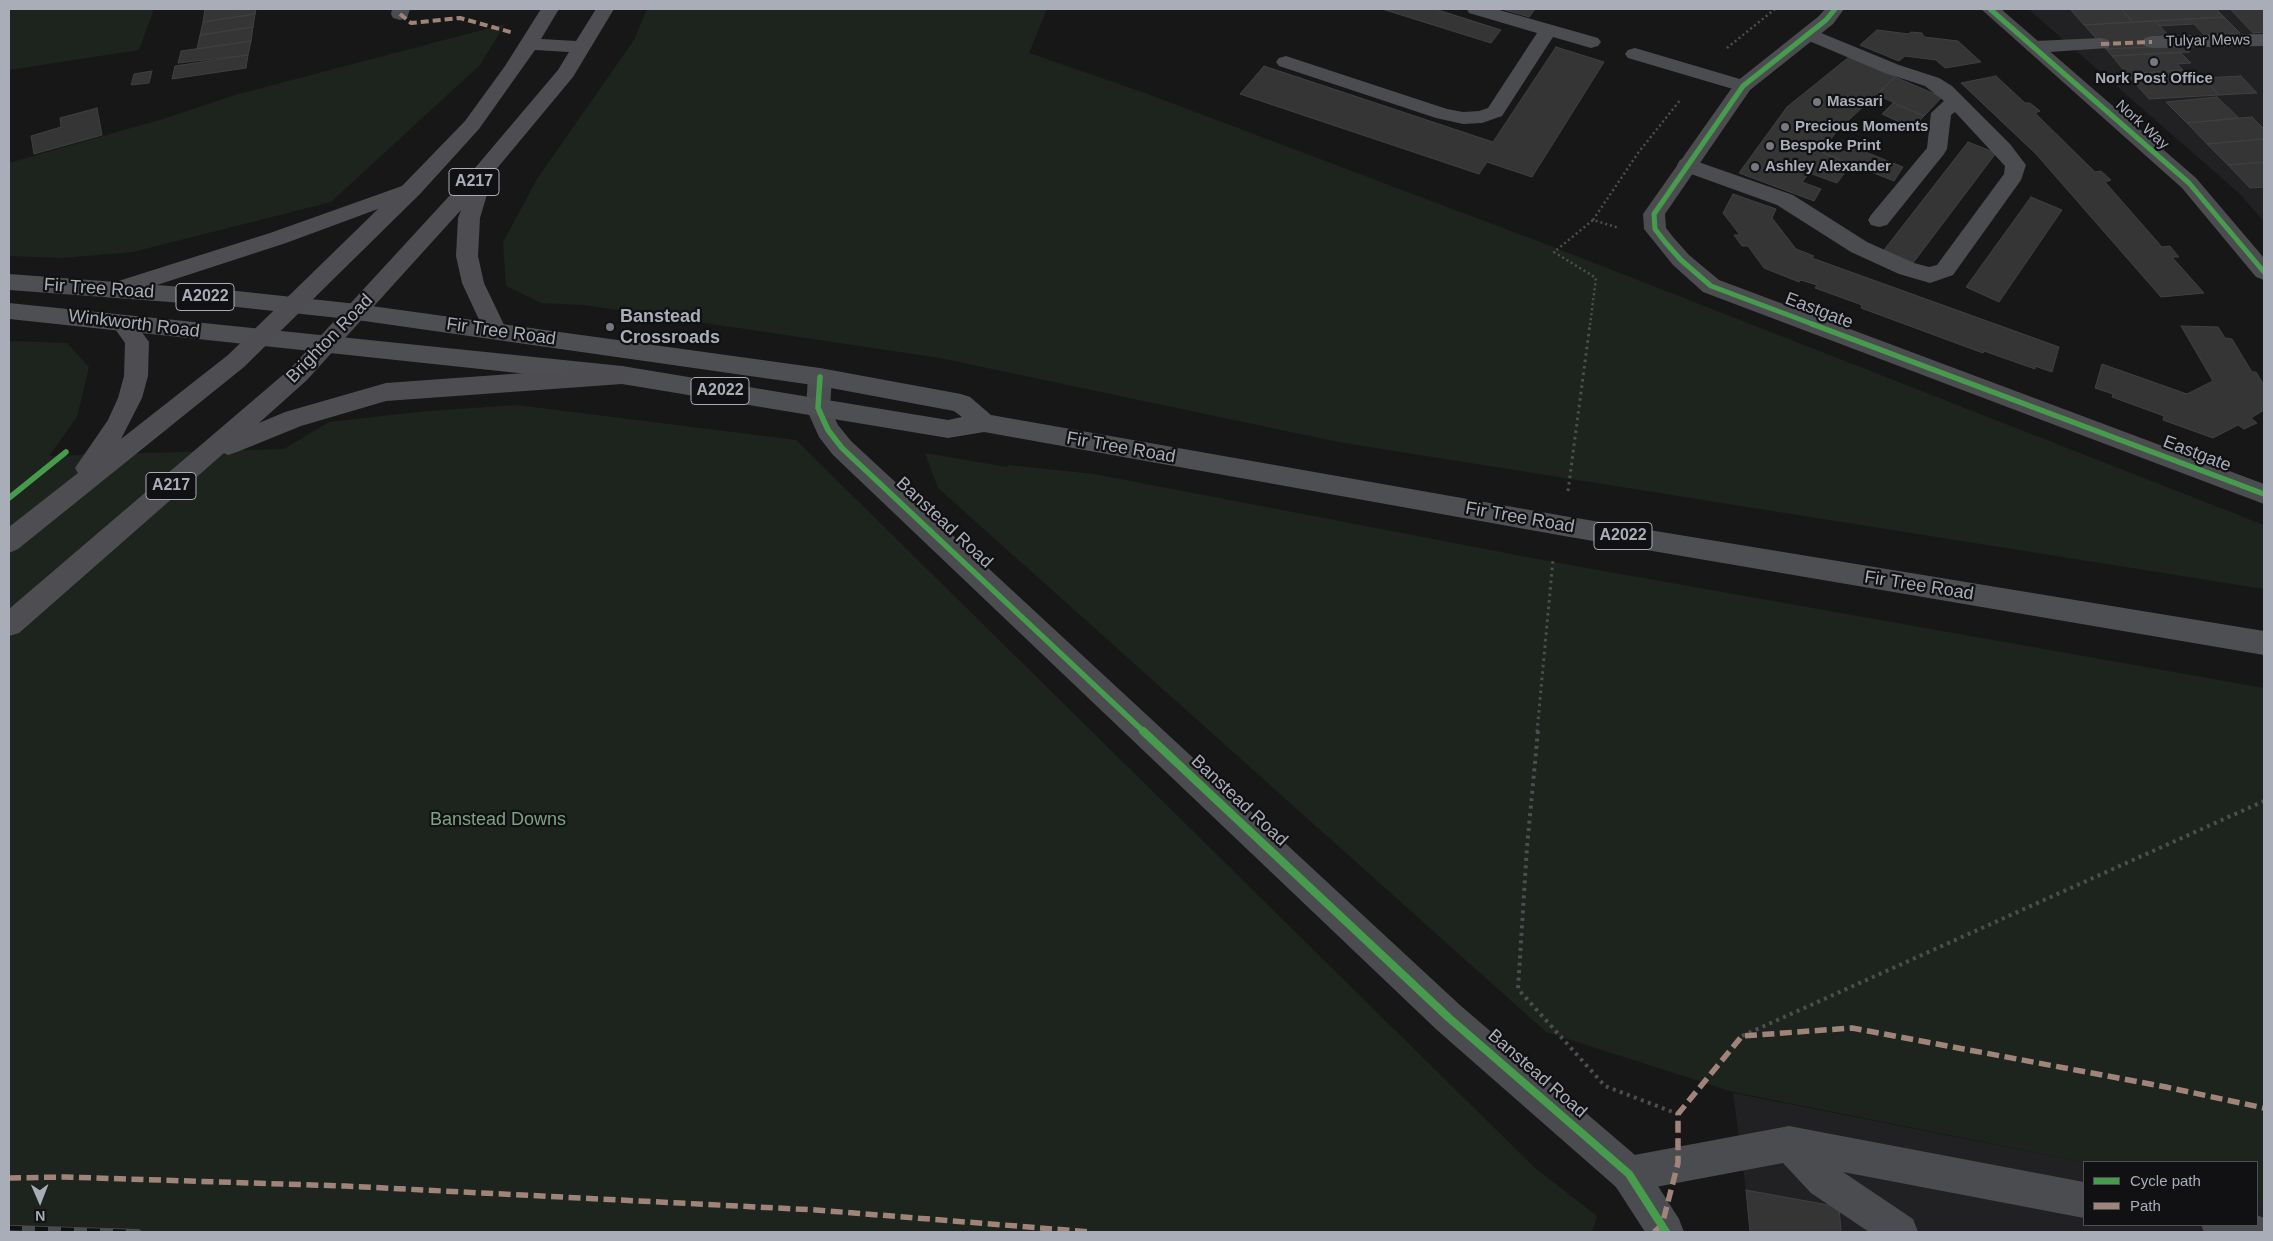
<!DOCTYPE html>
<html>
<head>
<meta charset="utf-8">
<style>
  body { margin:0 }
  #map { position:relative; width:2273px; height:1241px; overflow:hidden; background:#171717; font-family:Arial,sans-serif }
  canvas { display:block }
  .frame { position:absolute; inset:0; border:10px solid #a8adb8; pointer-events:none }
  .legend { position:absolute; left:2083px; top:1161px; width:175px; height:65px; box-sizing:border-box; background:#111113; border:1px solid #4d4f55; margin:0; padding:6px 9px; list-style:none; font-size:15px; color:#a8adb8 }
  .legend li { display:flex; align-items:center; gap:10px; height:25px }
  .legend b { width:25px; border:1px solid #4d4f55 }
  .north { position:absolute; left:15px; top:1176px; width:50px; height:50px; -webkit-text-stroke:4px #111113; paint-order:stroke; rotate:179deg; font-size:14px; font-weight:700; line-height:20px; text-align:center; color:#a8adb8 }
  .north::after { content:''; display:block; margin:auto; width:18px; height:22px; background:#a8adb8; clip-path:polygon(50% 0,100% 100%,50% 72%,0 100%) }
</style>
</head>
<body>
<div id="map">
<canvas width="2273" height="1241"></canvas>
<div class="frame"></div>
<ul class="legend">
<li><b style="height:6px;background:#469c4c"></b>Cycle path</li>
<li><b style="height:6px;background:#a18479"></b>Path</li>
</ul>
<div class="north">N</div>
</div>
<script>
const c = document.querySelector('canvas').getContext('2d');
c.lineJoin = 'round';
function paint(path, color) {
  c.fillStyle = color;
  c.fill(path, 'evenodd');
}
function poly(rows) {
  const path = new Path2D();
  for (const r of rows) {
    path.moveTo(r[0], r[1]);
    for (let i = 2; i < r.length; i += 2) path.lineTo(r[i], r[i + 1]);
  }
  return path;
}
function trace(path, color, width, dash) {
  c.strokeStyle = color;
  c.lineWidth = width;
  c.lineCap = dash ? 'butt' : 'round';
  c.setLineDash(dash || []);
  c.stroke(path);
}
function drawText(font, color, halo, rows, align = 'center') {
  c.font = font + ' Arial,sans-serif';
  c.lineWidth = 4.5;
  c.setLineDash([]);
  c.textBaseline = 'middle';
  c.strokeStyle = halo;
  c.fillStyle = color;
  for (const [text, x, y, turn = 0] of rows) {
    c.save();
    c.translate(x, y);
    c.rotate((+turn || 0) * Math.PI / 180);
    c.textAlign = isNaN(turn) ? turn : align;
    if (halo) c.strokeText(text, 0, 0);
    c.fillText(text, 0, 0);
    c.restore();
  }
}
paint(poly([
  [2028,9,2264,9,2264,222,2240,194],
  [1733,1093,2084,1162,2084,1225,2257,1225,2257,1198,2264,1200,2264,1232,1750,1232,1746,1190]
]), '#212123');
paint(poly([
  [9,9,154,9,139,50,9,70],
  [647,9,1047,9,1029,53,1145,93,1556,248,2264,525,2264,589,1338,442,940,358,584,305,541,303,506,286,503,242,537,179,634,40],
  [505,24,480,65,331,202,133,252,62,258,9,256,9,163,166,118,235,95],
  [9,341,67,343,89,367,77,417,49,456,284,449,329,422,427,411,517,405,796,440,1535,1168,1597,1216,1592,1232,9,1232],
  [925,453,1007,467,1008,465,1094,474,1553,562,2264,688,2264,1200,2257,1199,2257,1162,2084,1162,1733,1092,1546,1032,938,488]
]), '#1d241e');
const building = poly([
  [205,9,256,9,255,14,203,22,205,9],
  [1382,9,1435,9,1501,30,1491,43,1382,9],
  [1502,9,1535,9,1529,17,1502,9],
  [2070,9,2121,9,2133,22,2084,25,2070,9],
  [2121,9,2216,9,2224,17,2133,22,2121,9],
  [2230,9,2264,9,2264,32,2253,33,2230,9],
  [255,14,253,27,200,35,203,22,255,14],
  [2224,17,2240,33,2204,35,2194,24,2159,26,2155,21,2224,17],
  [2155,21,2169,36,2148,37,2156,47,2106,49,2084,25,2155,21],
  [253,27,251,41,197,49,200,35,253,27],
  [1877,30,1909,34,1911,32,1922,33,1924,37,1958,41,1981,62,1945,68,1936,60,1905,56,1899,61,1860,45,1877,30],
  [251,41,248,55,178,63,181,51,251,41],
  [2184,45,2190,52,2112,56,2106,49,2184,45],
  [1556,47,1604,62,1532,177,1487,162,1479,174,1240,94,1264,66,1493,142,1556,47],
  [2180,52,2191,63,2177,64,2183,70,2127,74,2112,56,2180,52],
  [248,55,246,68,172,79,175,66,248,55],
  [1849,57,1895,77,1837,131,1821,152,1851,164,1837,183,1809,173,1802,182,1821,189,1814,201,1739,173,1787,107,1849,57],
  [2183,70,2191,79,2203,78,2219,95,2149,99,2127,74,2183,70],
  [152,71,149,83,131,85,134,74,152,71],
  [1996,76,2025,103,2030,103,2040,111,2035,113,2095,172,2101,171,2111,180,2105,182,2162,247,2170,246,2179,257,2172,257,2204,293,2161,297,2036,154,1961,83,1996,76],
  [2241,76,2257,93,2219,95,2203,78,2241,76],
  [1895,77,1942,97,1924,116,1877,95,1895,77],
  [2217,97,2239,118,2187,123,2166,102,2217,97],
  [1893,103,1924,116,1913,128,1882,114,1893,103],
  [97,108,102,135,34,154,31,136,61,127,60,118,97,108],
  [2252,117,2264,129,2264,139,2207,144,2187,123,2252,117],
  [2264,139,2264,162,2228,165,2207,144,2264,139],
  [1968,142,1996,153,1913,263,1884,250,1968,142],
  [1827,145,1849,153,1853,147,1903,167,1894,181,1821,152,1827,145],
  [2264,162,2264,187,2250,188,2228,165,2264,162],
  [1733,194,1776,209,1772,218,1796,249,1814,256,1812,258,2059,347,2052,372,2035,366,2035,369,1984,351,1983,353,1861,308,1862,305,1815,288,1817,285,1801,280,1799,282,1764,268,1748,246,1742,246,1734,235,1740,235,1723,213,1733,194],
  [2031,197,2062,210,1999,302,1966,287,2031,197],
  [2181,326,2218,327,2225,338,2232,339,2252,372,2256,372,2264,385,2264,410,2251,418,2257,423,2244,429,2238,425,2213,438,2163,420,2164,416,2112,397,2113,394,2095,388,2102,364,2187,394,2213,381,2181,326],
  [1746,1190,1839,1207,1841,1232,1750,1232,1746,1190]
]);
paint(building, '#353536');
trace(building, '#3f4043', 1);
trace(poly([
  [1727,48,1775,9],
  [1593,220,1638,153,1681,99],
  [1590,325,1596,278,1554,252,1593,220,1619,228]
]), '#4d4e52', 2.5, [2, 3]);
trace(poly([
  [1568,491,1590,324],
  [1537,732,1553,560]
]), '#4d4e52', 3, [2.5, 4]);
trace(poly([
  [1538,731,1527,847,1518,989,1605,1086,1678,1114],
  [1742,1036,2264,801]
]), '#4d4e52', 4, [3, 4.5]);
paint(poly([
  [1467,9,1496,9,1598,38,1601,42,1598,46,1591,48,1553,37,1502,116,1482,123,1463,124,1436,118,1279,66,1276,62,1279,58,1286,56,1447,109,1463,112,1479,111,1488,108,1537,33,1469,13,1467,9],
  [1809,28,1899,65,1939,78,1952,86,2010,144,2026,165,2021,180,1953,275,1930,283,1899,274,1851,252,1777,205,1680,170,1677,165,1680,160,1687,158,1793,195,1867,242,1914,263,1929,267,1937,265,2004,174,2005,166,1955,112,1951,115,1947,149,1944,154,1887,225,1879,227,1871,225,1868,220,1871,215,1927,148,1931,113,1944,101,1925,86,1885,73,1802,38,1799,34,1802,30,1809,28],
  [2264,34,2264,46,2152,48,2145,46,2142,42,2145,38,2152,36,2264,34],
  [2101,38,2108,40,2111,44,2108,48,2035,53,2028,51,2025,47,2028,43,2035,41,2101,38],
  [1635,48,1750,82,1753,86,1750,90,1743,92,1628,58,1625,54,1628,50,1635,48],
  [1789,1126,2084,1182,2084,1218,1843,1172,1913,1219,1918,1232,1869,1232,1811,1193,1783,1163,1629,1192,1616,1187,1611,1174,1616,1161,1629,1156,1789,1126],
  [2257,1215,2264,1218,2264,1232,2204,1232,2201,1225,2257,1225,2257,1215]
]), '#4b4c50');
paint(poly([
  [392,9,410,9,407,18,400,20,393,18,391,14,392,9],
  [1825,9,1844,9,1833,24,1750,90,1665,214,1666,228,1673,237,1689,255,1719,280,2264,484,2264,504,1703,292,1673,265,1644,229,1643,214,1736,82,1819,16,1825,9],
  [1981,9,2001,9,2196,178,2264,258,2264,280,2256,277,2182,188,1981,9]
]), '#4b4c50');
paint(poly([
  [820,368,828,371,832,377,830,408,838,425,851,441,1461,1006,1642,1161,1679,1219,1684,1232,1645,1232,1616,1187,1437,1030,833,455,819,437,806,408,808,377,812,371,820,368]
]), '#4b4c50');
paint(poly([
  [9,274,237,291,357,304,820,368,961,394,970,397,991,415,1564,516,2264,631,2264,655,1564,536,984,432,948,438,622,384,9,319,9,303,622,366,948,420,962,417,954,411,820,386,357,320,237,307,9,290,9,274]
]), '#4d4f52');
paint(poly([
  [541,9,559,9,541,39,576,41,596,9,614,9,573,77,489,178,491,181,480,218,478,256,484,283,507,331,503,337,495,339,487,337,462,283,456,256,458,218,461,210,307,380,259,423,285,412,386,383,622,366,630,369,634,375,630,381,622,384,386,401,301,426,237,452,228,455,224,453,19,633,9,636,9,609,291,368,475,168,558,70,569,52,535,50,479,129,420,194,244,367,18,549,9,553,9,527,78,473,75,468,108,420,118,398,124,376,125,343,111,323,115,317,123,315,131,317,149,342,148,376,142,398,121,439,228,355,378,209,286,243,117,298,109,296,106,290,109,284,270,233,402,186,465,121,505,66,541,9]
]), '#4e4e52');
const rail = poly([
  [9,1228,138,1232]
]);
trace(rail, '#4b4c4f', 6);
trace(rail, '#111113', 4.5, [13]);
trace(poly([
  [400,14,411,23,460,18,514,33],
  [2101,44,2152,42]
]), '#a18479', 4, [8, 4]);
trace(poly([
  [9,1178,64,1177,345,1186,816,1210,1091,1232],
  [1654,1232,1662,1225,1678,1163,1678,1114,1742,1036,1852,1028,2166,1087,2264,1108]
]), '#a18479', 5.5, [12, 5.5]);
trace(poly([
  [1990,9,2189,183,2264,272],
  [1815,325,1711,286,1681,260,1665,242,1655,229,1654,214,1743,86,1826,20,1835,9]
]), '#469c4c', 5);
trace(poly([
  [1812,324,2264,494],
  [820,377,818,408,828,430,842,448,1144,732],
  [9,498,66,452]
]), '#469c4c', 5.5);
trace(poly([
  [1143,731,1449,1018,1629,1174,1666,1232]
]), '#469c4c', 8);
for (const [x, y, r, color] of [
  [2154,62,5,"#757880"],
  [1817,102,5,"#757880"],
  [1785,127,5,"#757880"],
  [1770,146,5,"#757880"],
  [1755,167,5,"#757880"],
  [610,327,5,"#757880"]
]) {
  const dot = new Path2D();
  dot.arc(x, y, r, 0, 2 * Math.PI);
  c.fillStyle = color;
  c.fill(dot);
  trace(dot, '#111113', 2);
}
drawText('15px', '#a8adb8', '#111113', [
  ["Tulyar Mews",2208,41,-1],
  ["Nork Way",2142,125,42]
]);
drawText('bold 15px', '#a8adb8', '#111113', [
  ["Nork Post Office",2154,79,"center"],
  ["Massari",1827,102],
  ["Precious Moments",1795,127],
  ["Bespoke Print",1780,146],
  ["Ashley Alexander",1765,167]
], 'left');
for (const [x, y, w] of [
  [474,182,50],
  [205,297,58],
  [720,391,58],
  [171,486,50],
  [1623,536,58]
]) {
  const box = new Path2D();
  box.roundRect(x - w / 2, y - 13.5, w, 27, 4);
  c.fillStyle = '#111113';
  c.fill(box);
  trace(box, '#a8adb8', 1);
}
drawText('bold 16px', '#a8adb8', null, [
  ["A217",474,182],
  ["A2022",205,297],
  ["A2022",720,391],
  ["A217",171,486],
  ["A2022",1623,536]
]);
drawText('18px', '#a8adb8', '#111113', [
  ["Fir Tree Road",99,289,4],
  ["Eastgate",1819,311,21],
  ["Winkworth Road",134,324,7],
  ["Fir Tree Road",501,332,8],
  ["Brighton Road",330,339,-46],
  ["Fir Tree Road",1121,448,10],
  ["Eastgate",2197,454,21],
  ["Fir Tree Road",1520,518,10],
  ["Banstead Road",944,523,43],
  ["Fir Tree Road",1919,586,9],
  ["Banstead Road",1239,801,43],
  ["Banstead Road",1537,1074,41]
]);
drawText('bold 18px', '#a8adb8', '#111113', [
  ["Banstead",620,317],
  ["Crossroads",620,338]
], 'left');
drawText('18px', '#7fa381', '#111113', [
  ["Banstead Downs",498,820]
]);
</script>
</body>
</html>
